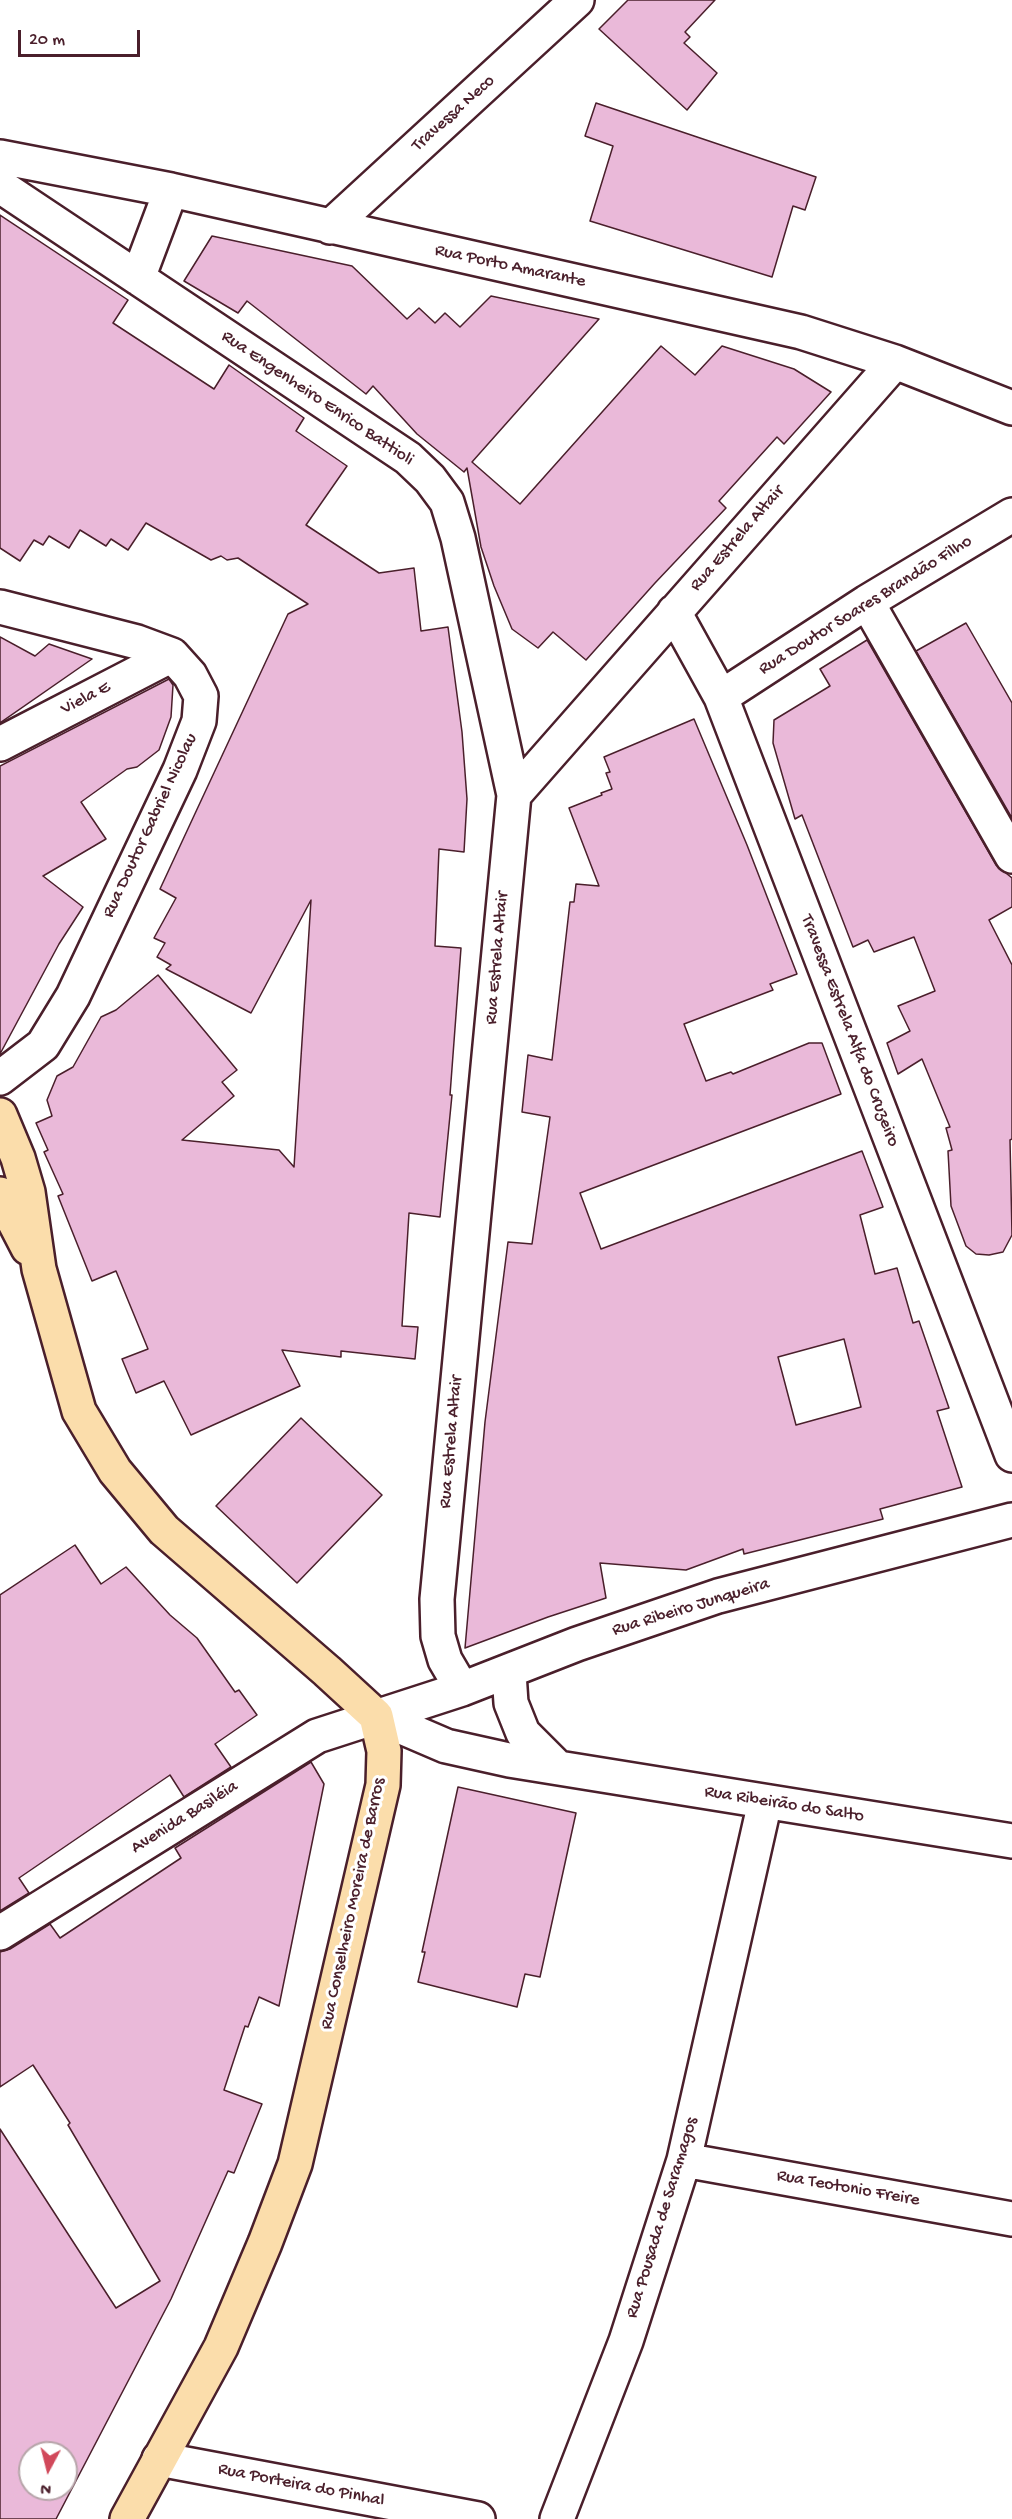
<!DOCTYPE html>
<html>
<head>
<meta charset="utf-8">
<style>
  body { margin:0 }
  #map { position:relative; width:1012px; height:2519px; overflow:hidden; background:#fff; font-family:"Gochi Hand",sans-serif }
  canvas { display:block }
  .north { position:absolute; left:18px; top:2441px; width:60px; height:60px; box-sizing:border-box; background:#fff; border:2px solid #b7a5aa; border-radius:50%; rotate:187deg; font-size:16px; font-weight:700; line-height:24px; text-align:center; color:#4a1f2b }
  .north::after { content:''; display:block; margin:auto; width:21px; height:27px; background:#d1495b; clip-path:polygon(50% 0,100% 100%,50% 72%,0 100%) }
  .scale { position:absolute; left:18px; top:30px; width:122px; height:27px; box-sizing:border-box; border:3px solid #4a1f2b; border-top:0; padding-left:8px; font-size:18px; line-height:21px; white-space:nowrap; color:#4a1f2b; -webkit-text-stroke:4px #fff; paint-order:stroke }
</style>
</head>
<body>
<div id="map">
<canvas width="1012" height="2519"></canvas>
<div class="north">N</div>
<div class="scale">20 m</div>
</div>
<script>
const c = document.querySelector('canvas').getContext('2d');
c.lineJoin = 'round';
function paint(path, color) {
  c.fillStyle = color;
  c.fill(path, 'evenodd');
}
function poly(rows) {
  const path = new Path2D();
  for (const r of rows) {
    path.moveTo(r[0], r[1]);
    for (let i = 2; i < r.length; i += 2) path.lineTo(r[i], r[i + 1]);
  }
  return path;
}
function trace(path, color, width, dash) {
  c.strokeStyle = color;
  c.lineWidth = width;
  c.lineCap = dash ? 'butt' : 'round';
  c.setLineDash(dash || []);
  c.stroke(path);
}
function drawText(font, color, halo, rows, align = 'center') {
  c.font = font + ' "Gochi Hand",sans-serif';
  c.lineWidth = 6;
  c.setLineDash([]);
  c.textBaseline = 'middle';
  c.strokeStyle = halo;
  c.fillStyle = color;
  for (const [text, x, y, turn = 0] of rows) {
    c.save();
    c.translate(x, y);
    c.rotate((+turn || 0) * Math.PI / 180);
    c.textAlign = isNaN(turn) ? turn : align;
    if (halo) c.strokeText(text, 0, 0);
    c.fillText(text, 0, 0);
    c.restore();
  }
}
const building = poly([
  [628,0,715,0,685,32,690,37,684,43,717,73,687,110,599,29,628,0],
  [596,103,816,177,805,210,793,206,772,277,590,221,613,146,585,136,596,103],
  [0,215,128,300,113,323,214,389,229,365,304,418,296,431,347,466,306,525,379,573,414,568,421,631,448,627,462,732,467,799,464,852,439,849,435,946,461,948,450,1095,452,1095,440,1217,409,1213,402,1326,418,1327,415,1359,341,1351,341,1357,282,1350,300,1386,191,1435,164,1381,136,1393,122,1359,148,1349,116,1271,92,1281,58,1196,63,1194,44,1152,48,1150,36,1123,52,1116,47,1100,57,1076,73,1067,101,1017,116,1010,158,975,237,1070,222,1082,234,1096,182,1140,279,1150,294,1167,311,900,251,1013,166,969,171,965,157,957,165,943,154,938,176,898,160,889,199,805,288,614,308,604,238,558,227,560,221,556,211,560,146,523,128,550,111,539,106,546,80,530,69,548,49,536,43,545,34,540,20,561,0,548,0,215],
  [212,236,352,266,407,319,419,308,435,323,445,313,460,327,491,296,599,319,472,462,520,504,661,346,695,375,722,346,794,369,831,392,784,444,777,437,719,501,726,508,655,583,586,660,553,632,538,648,512,629,494,586,481,547,467,468,464,472,417,434,373,386,366,394,247,301,238,313,184,281,212,236],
  [966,623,1012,703,1012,818,916,651,966,623],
  [0,637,35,656,49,644,92,659,0,723,0,637],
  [867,640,996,865,1012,878,1012,907,989,920,1012,965,1012,1139,1010,1140,1012,1235,1003,1252,989,1255,976,1254,966,1246,951,1206,948,1151,952,1150,946,1128,950,1127,922,1059,898,1074,887,1043,910,1031,898,1006,935,991,914,937,874,952,868,940,853,947,802,815,795,819,773,743,774,720,830,686,820,669,867,640],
  [169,679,173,685,171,717,159,750,137,767,127,769,81,802,106,839,43,876,83,907,59,944,0,1054,0,766,169,679],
  [694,719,747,845,797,974,770,984,773,990,684,1024,706,1081,731,1072,733,1074,809,1043,822,1043,841,1094,580,1193,601,1249,862,1151,883,1207,860,1215,875,1274,897,1268,913,1323,919,1321,949,1408,937,1411,962,1487,880,1509,883,1519,744,1554,743,1549,686,1570,600,1563,606,1598,548,1617,465,1648,485,1422,508,1242,532,1244,550,1117,522,1112,528,1055,552,1060,570,902,574,902,576,884,599,886,569,808,602,795,601,793,612,789,606,773,610,772,604,757,694,719],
  [844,1339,861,1407,796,1425,778,1357,844,1339],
  [301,1418,382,1495,297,1583,216,1506,301,1418],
  [75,1545,101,1584,126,1567,170,1615,197,1638,235,1692,239,1690,257,1715,215,1744,231,1767,184,1797,170,1775,19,1878,29,1893,0,1911,0,1595,75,1545],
  [311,1762,324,1784,279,2006,259,1997,248,2027,245,2026,224,2090,262,2104,234,2173,228,2171,171,2299,56,2519,0,2519,0,2129,116,2308,160,2281,68,2125,70,2123,33,2065,0,2087,0,1952,10,1949,50,1924,60,1938,181,1858,175,1848,311,1762],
  [30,2453,66,2453,66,2489,30,2489,30,2453],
  [458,1787,576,1813,540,1977,525,1974,517,2007,418,1982,425,1952,422,1952,458,1787]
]);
paint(building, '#eab9d9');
trace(building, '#4a1f2b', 1.5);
const minor = poly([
  [0,157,171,190,801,332,895,362,1012,408],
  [0,186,408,458,430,479,447,502,458,538,514,795],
  [330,227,577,0],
  [138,278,171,190],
  [867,602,1012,856],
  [0,607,137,642,172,655,190,675,201,696,199,721,180,770,73,996,43,1045,0,1078],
  [674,612,721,697,1012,1455],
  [721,697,867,602,1012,515],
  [0,744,172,655],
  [509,1673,511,1703,523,1733,557,1767],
  [462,1689,445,1660,438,1636,437,1599,514,795,895,362],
  [376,1716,446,1746,509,1760,1012,1841],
  [0,1933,317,1736,462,1689,577,1644,718,1596,1012,1520],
  [684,2160,1012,2219],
  [159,2459,478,2519],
  [557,2519,626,2341,684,2160,765,1802]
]);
const major = poly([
  [0,1115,18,1158,28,1192,39,1269,79,1411,115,1471,164,1530,327,1671,376,1716,384,1751,383,1785,295,2164,265,2243,221,2347,127,2519],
  [0,1194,28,1248]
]);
trace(minor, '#4a1f2b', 38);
trace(major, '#4a1f2b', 38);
trace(minor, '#fff', 33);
trace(major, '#fbddab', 33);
drawText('18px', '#4a1f2b', '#fff', [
  ["Travessa Neco",454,114,-42],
  ["Rua Porto Amarante",510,267,12],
  ["Rua Engenheiro Enrico Battioli",317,399,34],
  ["Rua Estrela Altair",738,539,-49],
  ["Rua Doutor Soares Brandão Filho",866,606,-32],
  ["Viela E",86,699,-27],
  ["Rua Doutor Gabriel Nicolau",151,826,-65],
  ["Rua Estrela Altair",498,958,-85],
  ["Travessa Estrela Alfa do Cruzeiro",849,1031,69],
  ["Rua Estrela Altair",452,1442,-85],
  ["Rua Ribeiro Junqueira",691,1608,-17],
  ["Rua Ribeirão do Salto",784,1805,9],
  ["Avenida Basiléia",185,1818,-32],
  ["Rua Conselheiro Moreira de Barros",354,1904,-78],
  ["Rua Teotonio Freire",848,2189,10],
  ["Rua Pousada de Saramagos",663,2218,-73],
  ["Rua Porteira do Pinhal",301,2486,11]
]);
</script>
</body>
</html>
